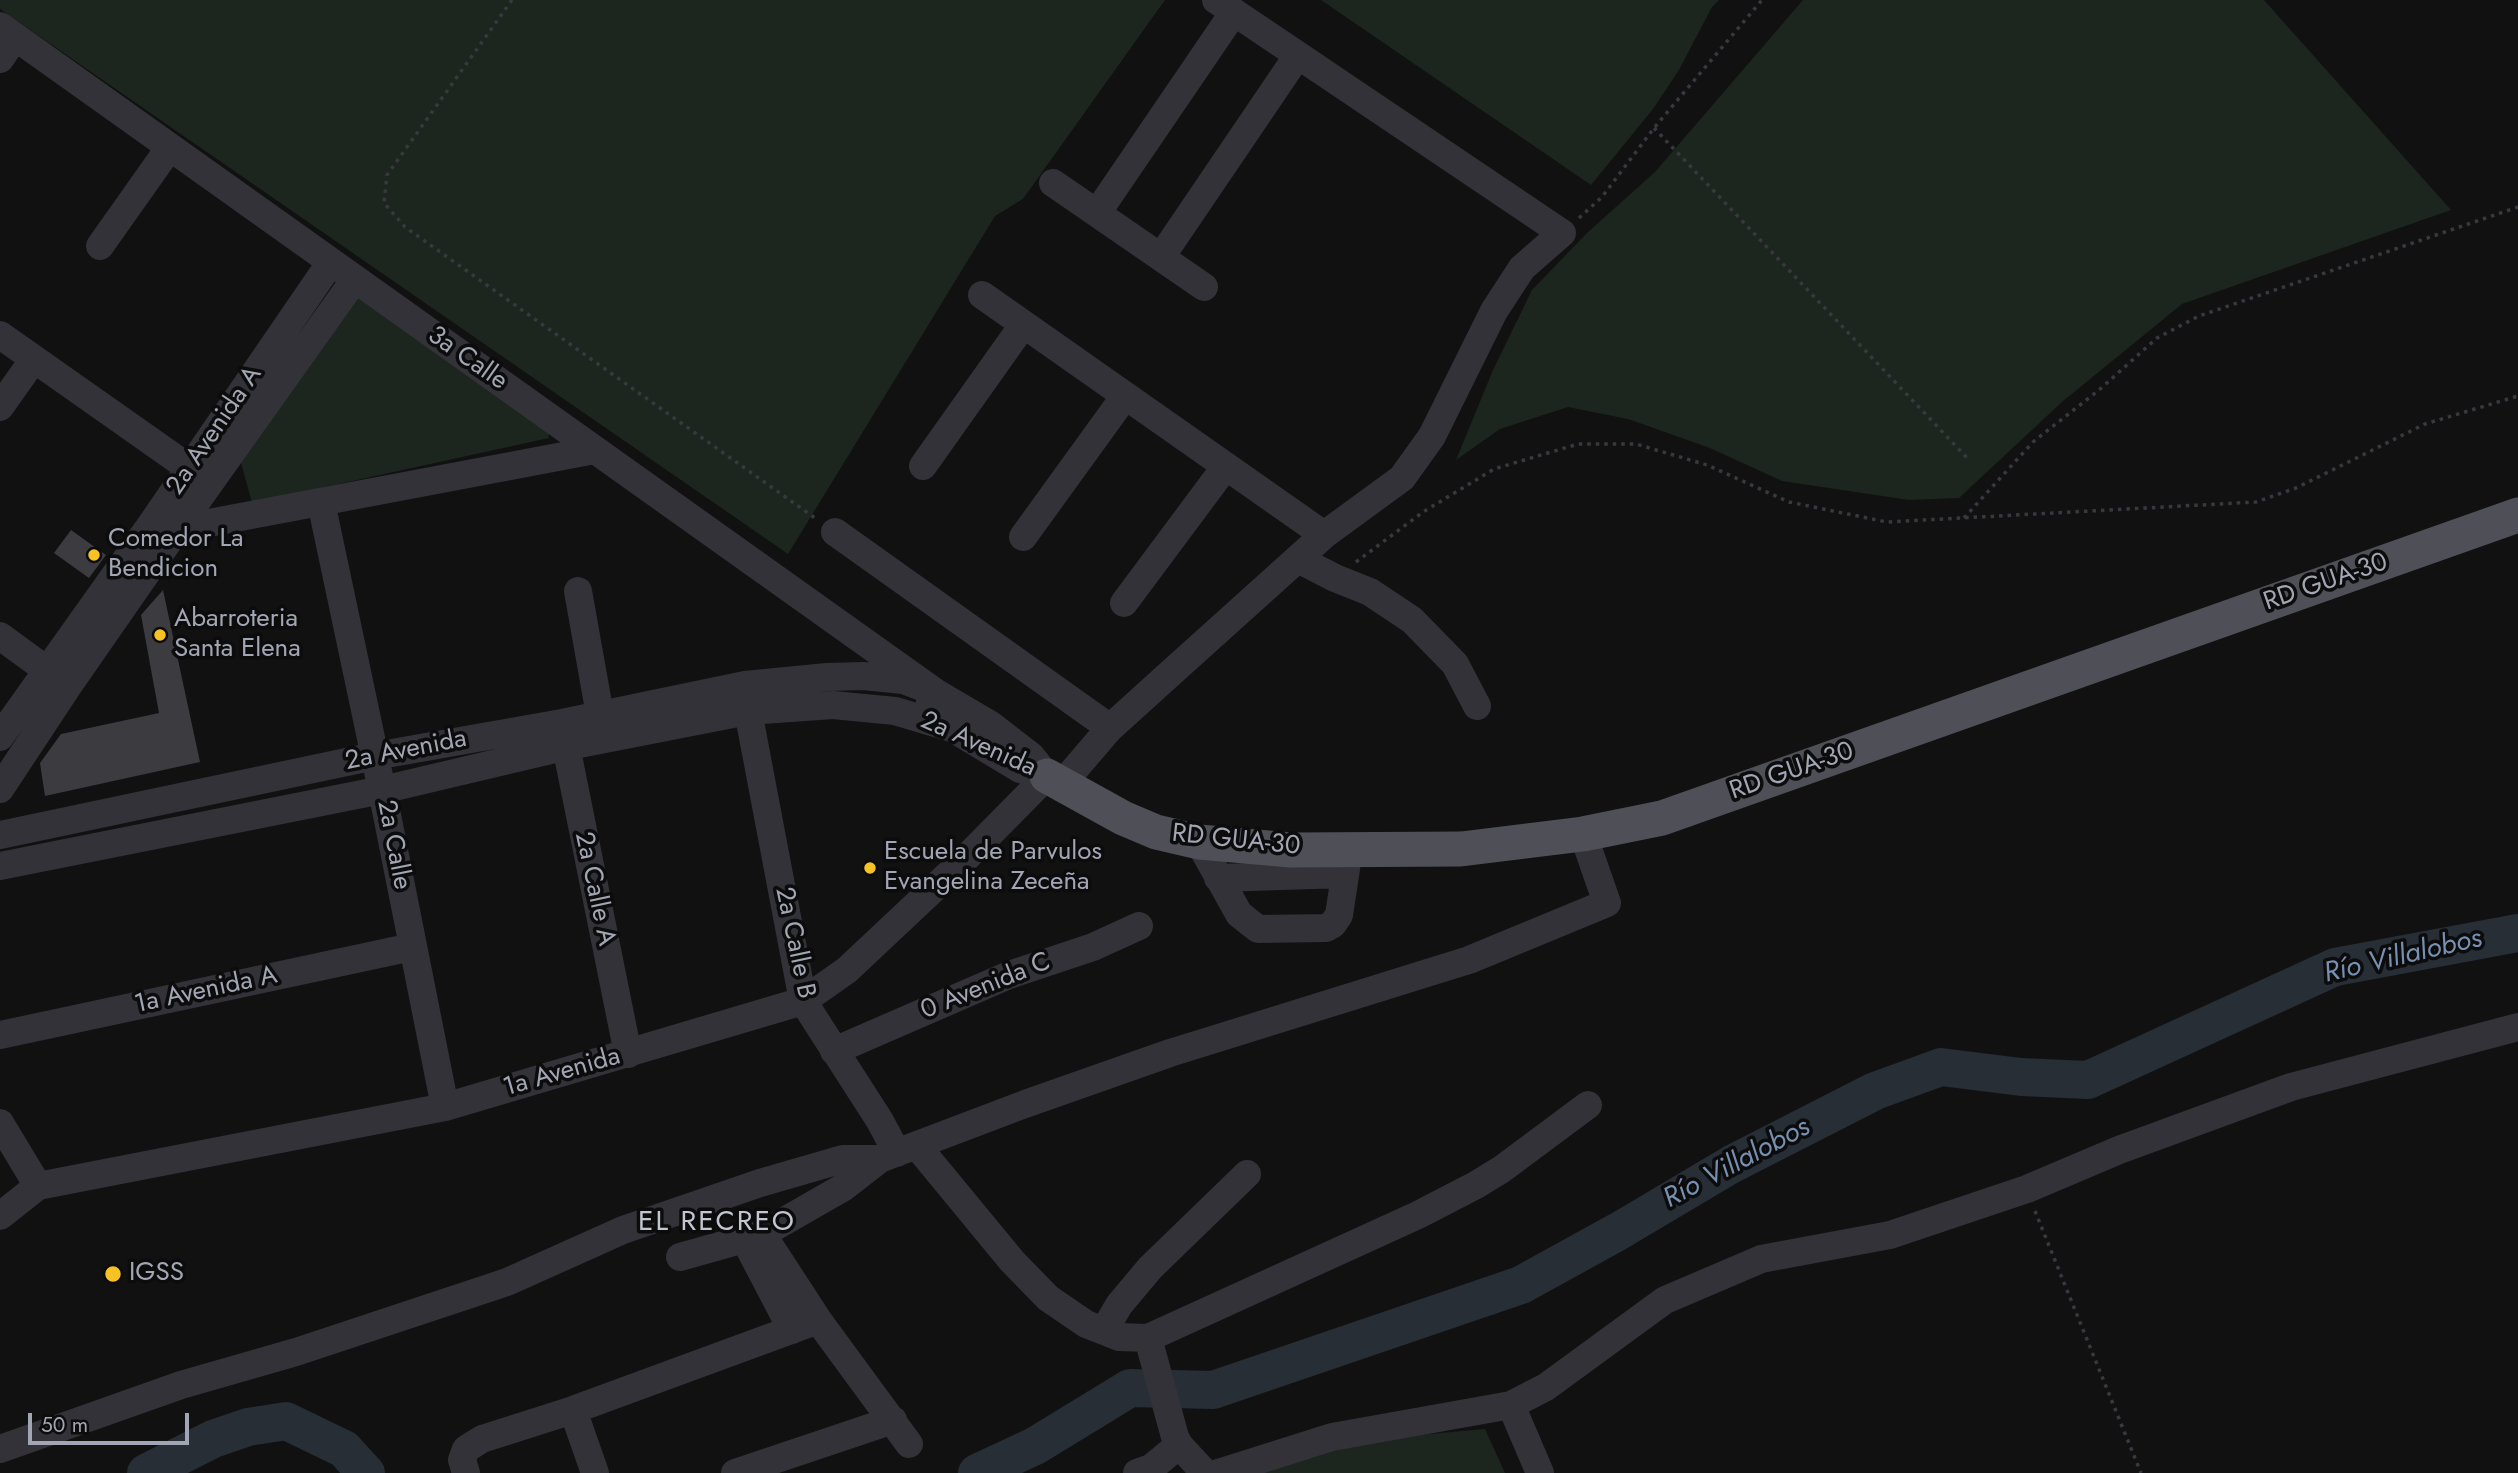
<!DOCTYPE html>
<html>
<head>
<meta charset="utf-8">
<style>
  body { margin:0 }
  #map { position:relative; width:2518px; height:1473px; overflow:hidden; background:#111112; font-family:Jost,sans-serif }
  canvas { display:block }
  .scale { position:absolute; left:28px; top:1413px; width:161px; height:32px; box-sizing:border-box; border:4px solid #a2a6b4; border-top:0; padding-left:9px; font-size:21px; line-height:24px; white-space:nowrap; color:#a2a6b4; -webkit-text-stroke:5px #0c0c0d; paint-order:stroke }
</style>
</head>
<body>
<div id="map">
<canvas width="2518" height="1473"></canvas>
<div class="scale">50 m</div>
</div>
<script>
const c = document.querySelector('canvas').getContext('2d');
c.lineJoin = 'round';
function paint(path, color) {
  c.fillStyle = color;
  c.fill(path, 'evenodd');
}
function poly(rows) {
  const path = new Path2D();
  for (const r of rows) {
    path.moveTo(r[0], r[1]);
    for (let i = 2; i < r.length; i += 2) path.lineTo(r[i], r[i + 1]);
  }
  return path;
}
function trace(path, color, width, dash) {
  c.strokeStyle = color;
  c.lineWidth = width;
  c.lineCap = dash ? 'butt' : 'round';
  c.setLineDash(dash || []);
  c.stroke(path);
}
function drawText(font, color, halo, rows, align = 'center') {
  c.font = font + ' Jost,sans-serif';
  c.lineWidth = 7;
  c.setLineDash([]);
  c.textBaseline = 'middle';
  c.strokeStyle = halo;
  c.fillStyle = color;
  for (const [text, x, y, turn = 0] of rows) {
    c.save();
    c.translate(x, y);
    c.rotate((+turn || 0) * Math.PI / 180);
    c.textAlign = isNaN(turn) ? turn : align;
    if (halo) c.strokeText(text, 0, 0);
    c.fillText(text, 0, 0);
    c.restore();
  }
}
paint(poly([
  [0,0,1165,0,1023,199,995,216,788,554,0,9],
  [1321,0,1719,0,1712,7,1679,70,1653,109,1591,185],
  [1803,0,2264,0,2451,210,2182,304,2062,402,1959,498,1909,500,1782,481,1710,448,1628,419,1568,407,1500,429,1456,460,1493,370,1532,290,1587,233,1655,172],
  [353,289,547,419,549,438,252,503,237,448],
  [1485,1429,1505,1473,1260,1473,1320,1452,1396,1437]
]), '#1d251f');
trace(poly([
  [146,1473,213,1439,248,1427,286,1421,344,1449,366,1473],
  [977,1473,1035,1446,1130,1388,1213,1390,1521,1285,1619,1231,1732,1164,1875,1091,1941,1067,2021,1077,2088,1080,2335,967,2518,933]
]), '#272e36', 38);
paint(poly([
  [71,530,106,555,89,578,54,553],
  [163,590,200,762,45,796,40,763,61,734,159,713,141,615]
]), '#3b3b40');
trace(poly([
  [512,0,387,175,384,203,405,227,815,518],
  [1654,128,1970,461],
  [1579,218,1602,197,1654,128,1762,0],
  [1964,518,2033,442,2099,390,2157,338,2199,316,2518,207],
  [1356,562,1423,512,1494,469,1578,444,1636,444,1707,465,1789,502,1887,522,2256,502,2296,488,2425,424,2518,396],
  [2035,1211,2141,1473]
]), '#38393f', 3.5, [3.5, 5]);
trace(poly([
  [0,26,935,692,924,718],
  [0,59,15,37],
  [1053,183,1204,287],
  [1097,213,1234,12],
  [100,246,170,147],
  [1161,257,1298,55],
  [982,295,1324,535],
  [0,335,189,468],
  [0,407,34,359],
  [923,466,1023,325],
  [321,502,382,790,445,1107],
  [177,529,595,450],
  [835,532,1110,728],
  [1023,537,1125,396],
  [1298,559,1335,578,1370,592,1412,620,1455,664,1477,706],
  [578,591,600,715],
  [1124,603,1226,466],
  [0,636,63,682],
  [748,711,803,1001,880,1121,897,1153],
  [563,731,628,1054],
  [0,737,152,523,331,262],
  [1062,784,1110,728,1163,680,1324,535,1402,478,1432,436,1494,311,1522,268,1562,233,1216,0],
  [0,789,68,686,177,529,355,279],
  [0,835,375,756,562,723,745,685,827,677,863,676,903,680,935,692,991,725,1031,756,1047,776],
  [1199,842,1239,914,1258,929,1326,928,1333,924,1339,915,1349,849],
  [0,866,382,790,564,747,748,711,833,705,895,711,952,728,1020,769,1031,772],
  [1218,878,1345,874],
  [0,1035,412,947],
  [834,1051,1009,975,1093,947,1139,926],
  [0,1123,38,1186],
  [918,1147,1012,1261,1048,1298,1086,1324,1119,1337,1148,1338,1418,1215,1476,1185,1502,1169,1588,1105],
  [0,1216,38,1186,445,1107,803,1001,847,970,963,861,1047,776],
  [762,1234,818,1320,909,1444],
  [745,1240,792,1330],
  [680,1257,762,1234,844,1187,880,1159],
  [1104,1331,1119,1305,1150,1268,1247,1174],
  [1148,1338,1175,1437,1179,1445,1205,1473],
  [1511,1405,1540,1473],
  [573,1410,595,1473],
  [0,1449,181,1385,296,1352,507,1282,623,1230,760,1183,843,1159,880,1159,1025,1104,1170,1053,1469,960,1607,903,1583,834],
  [466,1473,462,1460,466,1449,482,1439,573,1410,818,1320],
  [735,1473,893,1420],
  [1137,1473,1151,1468,1179,1445],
  [1218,1473,1332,1437,1511,1405,1546,1387,1665,1300,1761,1259,1890,1235,2027,1189,2119,1150,2291,1087,2518,1027]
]), '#323238', 28);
trace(poly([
  [1047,776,1123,818,1156,832,1199,842,1291,850,1461,849,1583,834,1662,818,2518,515]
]), '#4e4f57', 35);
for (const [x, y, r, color] of [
  [94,555,7,"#f7c324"],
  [160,635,7,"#f7c324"],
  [870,868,7,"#f7c324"],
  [113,1274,9,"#f7c324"]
]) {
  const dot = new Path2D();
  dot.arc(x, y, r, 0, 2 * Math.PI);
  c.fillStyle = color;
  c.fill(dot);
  trace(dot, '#0c0c0d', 2.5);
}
drawText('26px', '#a2a6b4', '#0c0c0d', [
  ["3a Calle",467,359,35],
  ["2a Avenida A",215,431,-56],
  ["RD GUA-30",2326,583,-19],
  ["2a Avenida",978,745,24],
  ["2a Avenida",406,751,-11],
  ["RD GUA-30",1792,772,-19],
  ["RD GUA-30",1236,841,6],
  ["2a Calle",393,845,79],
  ["2a Calle A",594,889,78],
  ["2a Calle B",794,943,78],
  ["0 Avenida C",986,987,-22],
  ["1a Avenida A",206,991,-12],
  ["1a Avenida",562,1073,-16]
]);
drawText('26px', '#a2a6b4', '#0c0c0d', [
  ["Comedor La",108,540],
  ["Bendicion",108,570],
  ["Abarroteria",174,620],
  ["Santa Elena",174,650],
  ["Escuela de Parvulos",884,853],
  ["Evangelina Zeceña",884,883],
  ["IGSS",129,1274]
], 'left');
drawText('italic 28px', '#7790b1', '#0c0c0d', [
  ["Río Villalobos",2403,957,-13],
  ["Río Villalobos",1737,1164,-28]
]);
c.letterSpacing = '2px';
drawText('28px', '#c3c5d0', '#0c0c0d', [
  ["EL RECREO",717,1223]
]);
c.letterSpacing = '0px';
</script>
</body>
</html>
